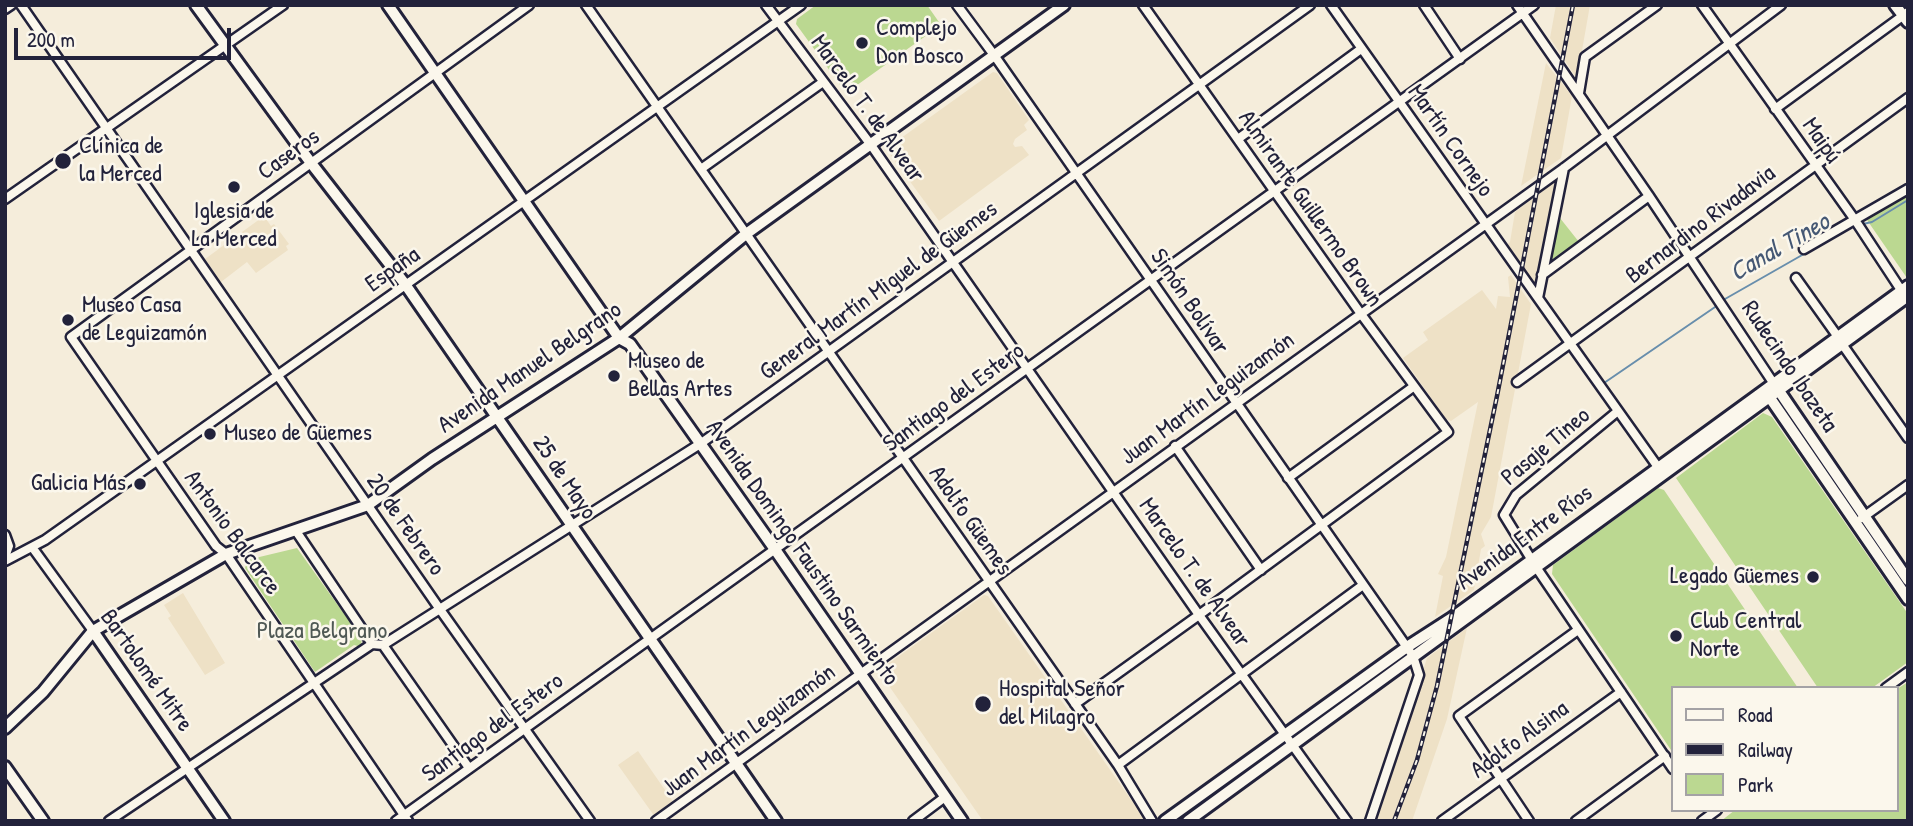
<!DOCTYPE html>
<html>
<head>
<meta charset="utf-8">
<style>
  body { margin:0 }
  #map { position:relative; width:1913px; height:826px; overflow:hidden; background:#f5eddb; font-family:"Patrick Hand",sans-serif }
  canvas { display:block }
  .frame { position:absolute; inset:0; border:7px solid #22223b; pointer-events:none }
  .legend { position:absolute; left:1671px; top:686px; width:228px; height:126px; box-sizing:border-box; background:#fbf7ec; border:2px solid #a4a2a5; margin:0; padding:9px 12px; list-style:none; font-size:21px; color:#22223b }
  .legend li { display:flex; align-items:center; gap:14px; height:35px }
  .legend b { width:35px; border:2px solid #a4a2a5 }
  .scale { position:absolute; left:14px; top:28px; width:217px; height:32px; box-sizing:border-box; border:4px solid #22223b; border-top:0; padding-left:9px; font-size:21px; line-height:24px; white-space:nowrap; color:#22223b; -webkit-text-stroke:5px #fbf7ec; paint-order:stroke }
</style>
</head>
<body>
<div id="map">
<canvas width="1913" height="826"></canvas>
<div class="frame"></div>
<ul class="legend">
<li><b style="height:9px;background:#fbf7ec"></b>Road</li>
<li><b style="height:9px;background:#22223b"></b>Railway</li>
<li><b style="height:19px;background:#bbd891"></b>Park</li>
</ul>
<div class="scale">200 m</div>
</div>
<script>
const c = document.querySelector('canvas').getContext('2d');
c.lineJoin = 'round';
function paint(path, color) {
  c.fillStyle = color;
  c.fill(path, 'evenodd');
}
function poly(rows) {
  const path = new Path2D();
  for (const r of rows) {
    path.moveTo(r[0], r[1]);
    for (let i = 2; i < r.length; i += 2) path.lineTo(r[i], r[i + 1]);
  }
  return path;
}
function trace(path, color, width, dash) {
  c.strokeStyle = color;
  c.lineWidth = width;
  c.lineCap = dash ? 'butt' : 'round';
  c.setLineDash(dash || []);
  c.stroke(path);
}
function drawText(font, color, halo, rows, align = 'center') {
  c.font = font + ' "Patrick Hand",sans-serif';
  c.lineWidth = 5;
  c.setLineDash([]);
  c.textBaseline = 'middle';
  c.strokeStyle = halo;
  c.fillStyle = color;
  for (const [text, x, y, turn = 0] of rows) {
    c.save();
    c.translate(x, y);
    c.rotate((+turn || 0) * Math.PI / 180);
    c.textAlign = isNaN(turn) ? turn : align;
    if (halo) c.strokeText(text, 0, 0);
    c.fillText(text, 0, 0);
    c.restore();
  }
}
paint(poly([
  [1556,5,1590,5,1577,79,1550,38],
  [1546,63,1572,96,1561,158,1521,186],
  [993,72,997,73,1029,120,1024,125,1027,130,1015,139,1013,144,1015,147,1022,146,1029,155,939,221,889,153,890,146],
  [1557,180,1548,239,1536,287,1507,245,1510,242,1515,212],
  [264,216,271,226,274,224,289,244,286,246,288,250,256,273,247,262,221,282,205,259],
  [1511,275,1531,304,1491,517,1481,534,1485,546,1481,549,1474,590,1435,617,1443,576,1438,574,1446,557,1478,402,1451,421,1446,419,1403,358,1428,340,1423,332,1482,290,1496,309,1498,296,1510,297,1508,277],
  [183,593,225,663,205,675,168,618,171,616,164,605],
  [984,595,988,596,1146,821,983,821,880,673,881,669],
  [1467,628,1447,719,1412,821,1375,821,1427,658],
  [638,751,674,803,655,817,618,765]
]), '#eee1c6');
paint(poly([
  [816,5,927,5,941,25,846,93,796,24,797,19],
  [1908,195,1908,278,1907,278,1867,220],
  [1556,213,1579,242,1544,267],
  [1763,413,1772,417,1908,614,1908,662,1872,688,1818,688,1676,478],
  [1658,488,1664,490,1798,688,1673,688,1673,753,1552,574,1553,565],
  [297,548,362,639,361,644,358,646,354,645,315,672,245,568,247,562,251,559],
  [1908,682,1908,821,1721,821,1735,810,1897,810,1897,689],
  [1278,744,1281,749,1182,821,1172,821]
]), '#bbd891');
trace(poly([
  [1863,224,1872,222,1908,200],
  [1725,299,1853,226],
  [1604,383,1718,305]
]), '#688eac', 2);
const street = poly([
  [21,5,439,608,590,821],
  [586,5,1118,765,1152,821],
  [766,5,871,145,1199,615,1347,821],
  [957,5,994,55,1413,656,1419,675,1370,821],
  [1331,5,1538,298],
  [1424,5,1460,59],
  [1517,5,1649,196,1774,384],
  [1702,5,1855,220,1903,293],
  [5,9,11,5],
  [1579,93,1585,57,1657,5],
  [1775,109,1908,12],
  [1238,139,1361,49],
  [1564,168,1538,298,1660,470],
  [701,169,823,82],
  [5,199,283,5],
  [1804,249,1908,189],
  [1542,275,1649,196],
  [1796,278,1838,337],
  [1842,344,1908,438],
  [1517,382,1908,98],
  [1618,411,1516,495,1504,515,1536,567,1673,769],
  [1175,446,1261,570],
  [1288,478,1413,387],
  [1862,518,1908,485],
  [296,531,372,644],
  [5,535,9,546,5,557],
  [32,547,93,631],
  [5,561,45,540,801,5],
  [383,645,469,768],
  [1886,688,1908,672],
  [1075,704,1199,615,1448,432,1361,314,1143,5],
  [1118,765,1363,585],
  [109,821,372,644,383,645,700,444,1310,5],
  [396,821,1534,5],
  [408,821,226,554,216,546,71,337,529,5],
  [656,821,1564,168,1781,5],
  [913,821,945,797],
  [1442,821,1621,692],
  [1529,821,1459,716,1578,630],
  [1576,821,1665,756],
  [1702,821,1717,810]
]);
const secondary = poly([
  [196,5,311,163,405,284,776,821],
  [388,5,619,338,630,344,774,548,962,821],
  [1895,5,1908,22],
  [1775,385,1908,580],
  [1766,392,1908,599],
  [93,631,224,821],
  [5,728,43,692,93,631,226,554,368,505,432,459,619,338,746,234,1064,5],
  [5,767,43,821],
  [1165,821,1407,647,1452,618,1908,286],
  [1188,821,1908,296]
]);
trace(street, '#22223b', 13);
trace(secondary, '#22223b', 16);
trace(street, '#fbf7ec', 8);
trace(secondary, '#fbf7ec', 10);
const rail = poly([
  [1394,821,1417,760,1437,686,1497,396,1573,5]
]);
trace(rail, '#22223b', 4.5);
trace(rail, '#fbf7ec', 2, [5]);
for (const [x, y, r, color] of [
  [862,43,7,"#22223b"],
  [63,161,9,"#22223b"],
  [234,187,7,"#22223b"],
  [68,320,7,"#22223b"],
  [614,376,7,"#22223b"],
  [210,434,7,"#22223b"],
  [140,484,7,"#22223b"],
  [1813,577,7,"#22223b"],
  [1676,636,7,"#22223b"],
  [983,704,9,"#22223b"]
]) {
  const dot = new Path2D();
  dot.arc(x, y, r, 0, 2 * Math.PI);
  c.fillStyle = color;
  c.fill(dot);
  trace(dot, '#fbf7ec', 2.5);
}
drawText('24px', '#22223b', '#fbf7ec', [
  ["Complejo",876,29],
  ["Don Bosco",876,57],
  ["Clínica de",79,147],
  ["la Merced",79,175],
  ["Iglesia de",234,212,"center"],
  ["La Merced",234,240,"center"],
  ["Museo Casa",82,306],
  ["de Leguizamón",82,334],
  ["Museo de",628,362],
  ["Bellas Artes",628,390],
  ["Museo de Güemes",224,434],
  ["Galicia Más",126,484,"right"],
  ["Legado Güemes",1799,577,"right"],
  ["Club Central",1690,622],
  ["Norte",1690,650],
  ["Hospital Señor",999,690],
  ["del Milagro",999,718]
], 'left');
drawText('24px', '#22223b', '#fbf7ec', [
  ["Marcelo T. de Alvear",867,109,54],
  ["Martín Cornejo",1450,141,55],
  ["Maipú",1821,141,55],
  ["Caseros",289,155,-36],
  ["Almirante Guillermo Brown",1310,209,55],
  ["Bernardino Rivadavia",1701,225,-37],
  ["España",393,270,-35],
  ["General Martín Miguel de Güemes",879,291,-36],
  ["Simón Bolívar",1189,302,56],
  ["Rudecindo Ibazeta",1789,367,56],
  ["Avenida Manuel Belgrano",530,368,-34],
  ["Santiago del Estero",954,398,-36],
  ["Juan Martín Leguizamón",1208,399,-36],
  ["Pasaje Tineo",1546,447,-40],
  ["25 de Mayo",564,478,56],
  ["Adolfo Güemes",970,521,55],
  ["20 de Febrero",405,525,55],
  ["Antonio Balcarce",232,533,54],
  ["Avenida Entre Ríos",1525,538,-36],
  ["Avenida Domingo Faustino Sarmiento",802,553,55],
  ["Marcelo T. de Alvear",1194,573,55],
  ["Bartolomé Mitre",146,671,55],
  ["Santiago del Estero",493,728,-36],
  ["Juan Martín Leguizamón",749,731,-36],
  ["Adolfo Alsina",1520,740,-36]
]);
drawText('24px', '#505955', '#fbf7ec', [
  ["Plaza Belgrano",322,632]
]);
drawText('italic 26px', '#455874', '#fbf7ec', [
  ["Canal Tineo",1780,248,-30]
]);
</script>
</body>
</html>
